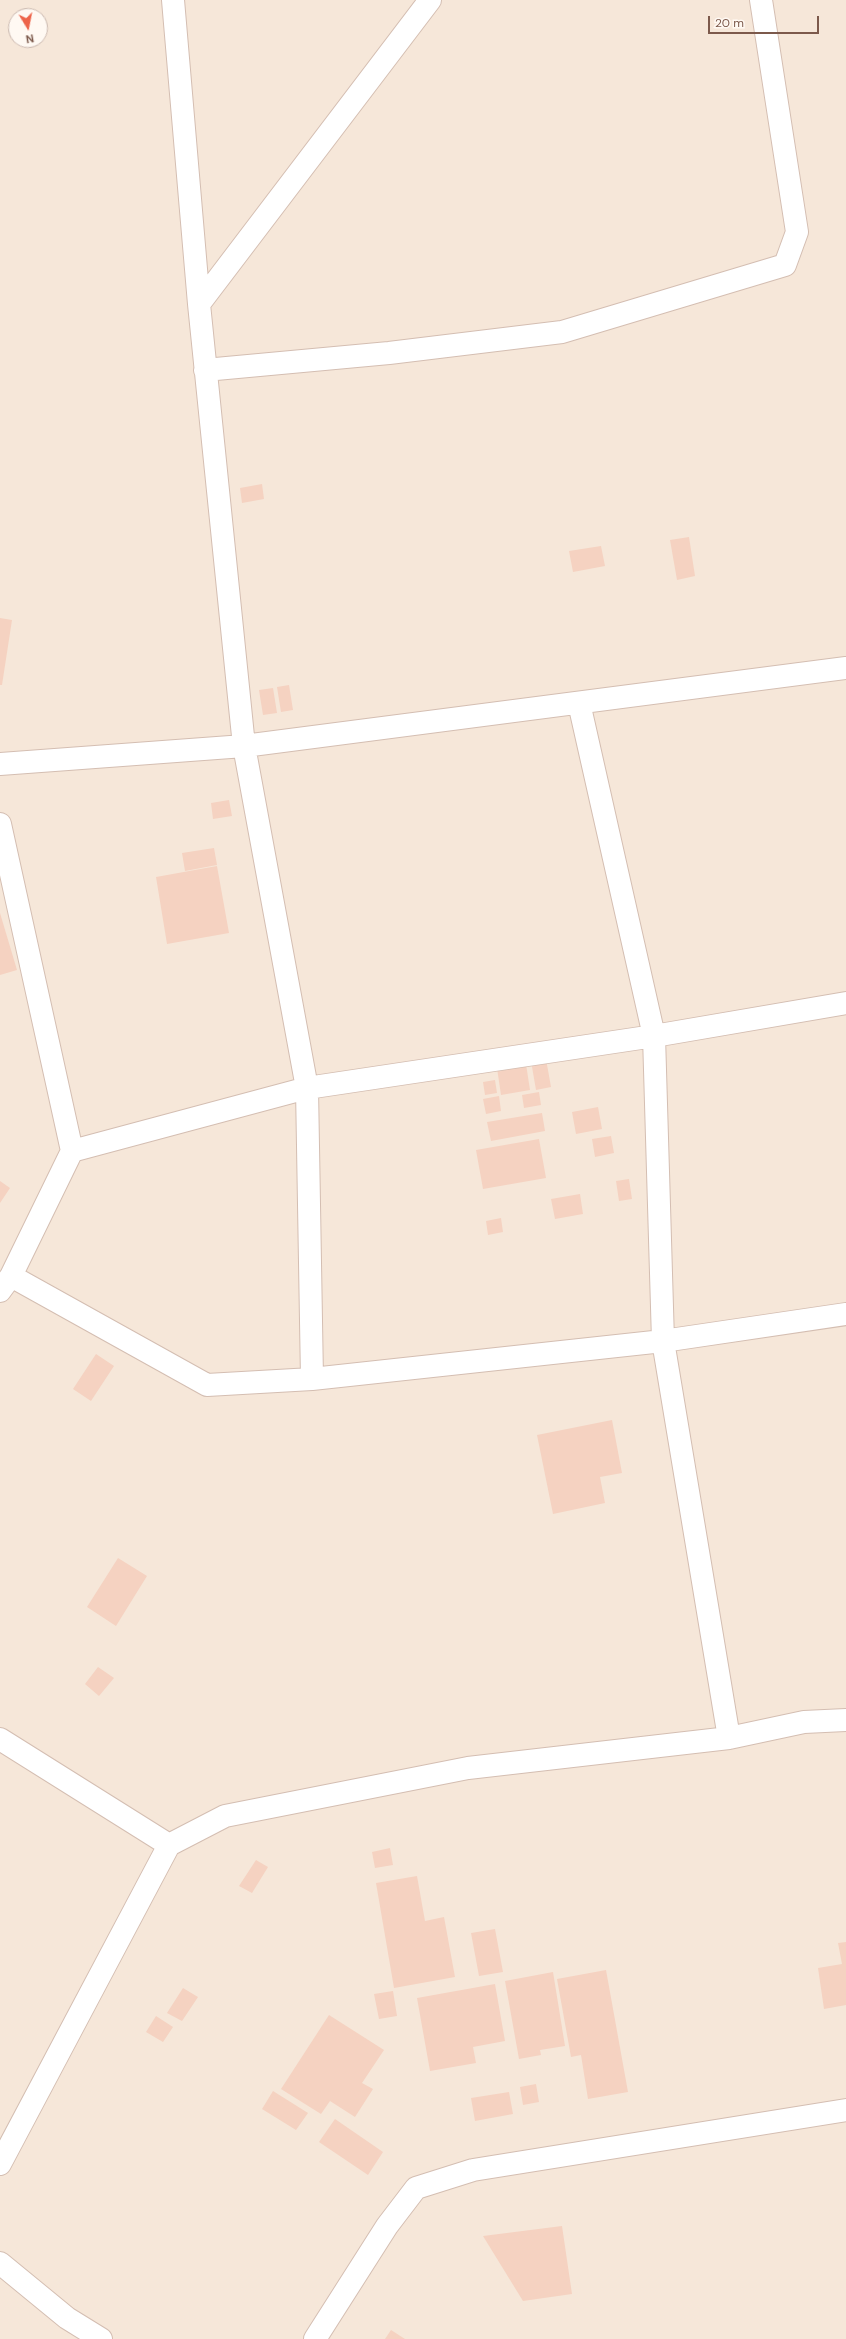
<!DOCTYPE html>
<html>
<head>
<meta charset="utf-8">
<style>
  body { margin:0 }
  #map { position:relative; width:846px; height:2339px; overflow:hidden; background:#fef5eb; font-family:"DM Sans",sans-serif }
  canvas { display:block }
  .north { position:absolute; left:8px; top:8px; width:40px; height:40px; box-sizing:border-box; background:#fff9f3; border:1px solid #cbb9b0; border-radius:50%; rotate:170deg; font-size:11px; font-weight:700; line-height:16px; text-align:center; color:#7c594b }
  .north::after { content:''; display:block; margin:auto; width:14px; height:18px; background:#ed644a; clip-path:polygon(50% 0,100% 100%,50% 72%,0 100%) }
  .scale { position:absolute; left:708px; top:16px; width:111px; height:18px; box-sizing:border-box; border:2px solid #7c594b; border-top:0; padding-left:5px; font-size:12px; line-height:14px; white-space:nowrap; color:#7c594b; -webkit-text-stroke:3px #fff9f3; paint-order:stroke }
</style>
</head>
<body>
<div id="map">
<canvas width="846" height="2339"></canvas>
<div class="north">N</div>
<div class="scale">20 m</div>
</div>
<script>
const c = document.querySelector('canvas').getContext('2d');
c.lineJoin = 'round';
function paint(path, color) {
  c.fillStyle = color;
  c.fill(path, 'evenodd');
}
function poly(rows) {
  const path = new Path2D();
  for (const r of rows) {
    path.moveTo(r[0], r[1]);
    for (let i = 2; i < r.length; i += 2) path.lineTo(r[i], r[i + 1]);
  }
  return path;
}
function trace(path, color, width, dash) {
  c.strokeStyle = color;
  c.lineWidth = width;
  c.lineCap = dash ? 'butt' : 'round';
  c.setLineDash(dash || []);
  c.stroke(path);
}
paint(poly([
  [0,0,846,0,846,2339,0,2339],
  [16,16,40,16,40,40,16,40]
]), '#f6e7d9');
paint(poly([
  [262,484,264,499,242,503,240,488],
  [689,537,695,576,677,580,670,540],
  [601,546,605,566,573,572,569,551],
  [0,618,12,620,2,685,0,685],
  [289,685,293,710,281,712,277,687],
  [273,688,277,713,263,715,259,690],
  [229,800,232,816,213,819,211,803],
  [214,848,217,865,185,871,182,853],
  [217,866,229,933,167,944,156,877],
  [0,913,17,970,0,975],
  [546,1059,551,1087,536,1090,531,1061],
  [526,1064,530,1090,501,1095,497,1068],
  [495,1080,497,1093,485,1095,483,1082],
  [539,1092,541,1105,524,1108,522,1095],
  [499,1096,501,1111,486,1114,483,1099],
  [598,1107,602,1129,576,1134,572,1112],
  [542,1113,545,1131,491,1141,487,1122],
  [611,1136,614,1153,595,1157,592,1139],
  [539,1139,546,1178,483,1189,476,1150],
  [629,1179,632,1199,619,1201,616,1181],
  [0,1181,10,1188,0,1203],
  [580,1194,583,1214,555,1219,551,1199],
  [501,1218,503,1232,488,1235,486,1221],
  [96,1354,114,1366,91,1401,73,1389],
  [612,1420,622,1473,600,1477,605,1503,553,1514,537,1435],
  [118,1558,147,1576,116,1626,87,1607],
  [98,1667,114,1678,99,1696,85,1684],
  [390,1848,393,1865,375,1868,372,1852],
  [256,1860,268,1867,252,1893,239,1886],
  [417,1876,425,1921,444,1917,455,1977,394,1988,376,1883],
  [495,1929,503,1972,479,1976,471,1933],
  [846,1942,846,2005,824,2009,818,1968,842,1964,838,1943],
  [606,1970,628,2092,588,2099,581,2055,571,2057,557,1979],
  [553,1972,565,2046,540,2050,541,2055,519,2059,505,1981],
  [495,1984,505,2041,473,2047,476,2063,430,2071,417,1998],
  [183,1988,198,1997,182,2021,167,2013],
  [393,1991,397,2016,379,2019,374,1994],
  [329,2015,384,2050,362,2083,373,2089,355,2117,330,2101,321,2114,281,2089],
  [156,2016,173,2027,163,2042,146,2032],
  [536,2084,539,2102,523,2105,520,2087],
  [273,2091,308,2113,296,2130,262,2109],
  [509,2092,513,2114,475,2121,471,2098],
  [335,2119,383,2152,368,2175,319,2142],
  [562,2226,572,2294,523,2301,483,2236],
  [391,2330,405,2339,385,2339]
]), '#f5d2c1');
const minor = poly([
  [173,0,199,304,244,746,307,1088,312,1379],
  [199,304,430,0],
  [205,370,389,353,562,332,785,265,797,232,761,0],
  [579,703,654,1036,663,1341,729,1738],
  [0,764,244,746,846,668],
  [0,824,72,1151],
  [11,1276,207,1385,312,1379,663,1341,846,1314],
  [0,1291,11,1276,72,1151,307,1088,654,1036,846,1003],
  [0,1739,169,1845],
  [0,2164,169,1845,225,1816,468,1768,729,1738,804,1722,846,1720],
  [0,2263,67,2318,101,2339],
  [315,2339,387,2226,416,2188,473,2170,846,2110]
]);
trace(minor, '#d4beb2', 24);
trace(minor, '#fff', 22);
</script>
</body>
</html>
